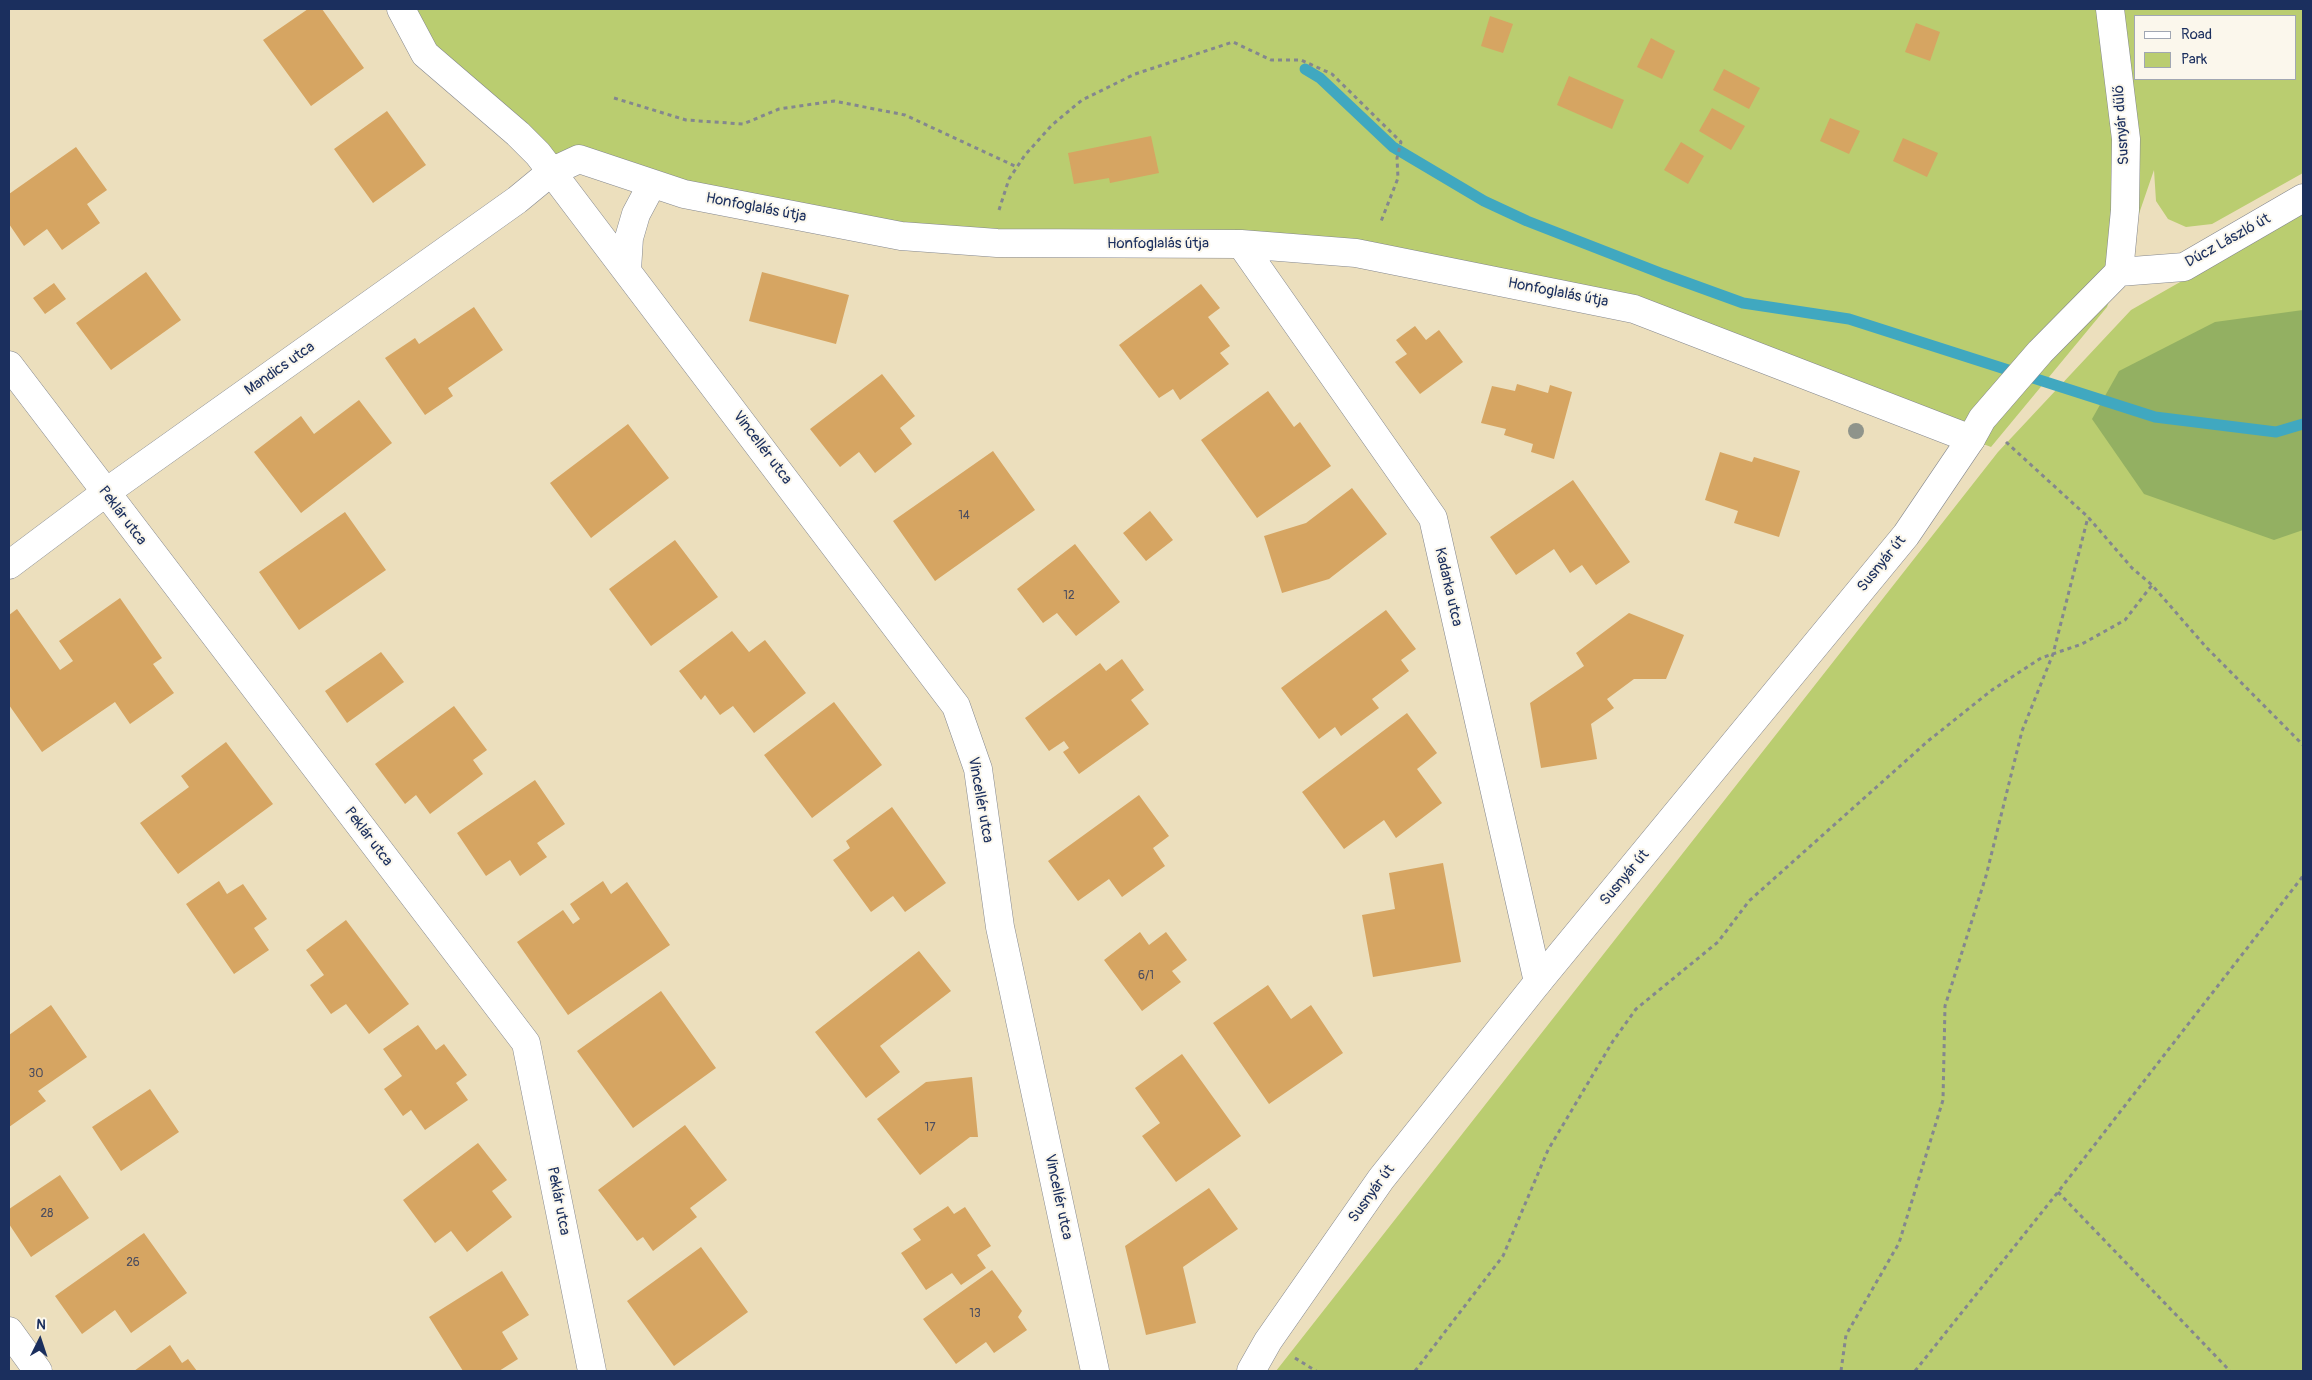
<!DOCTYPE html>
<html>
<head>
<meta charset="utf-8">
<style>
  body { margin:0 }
  #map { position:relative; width:2312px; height:1380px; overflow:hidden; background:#ecdfbd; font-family:Pangolin,sans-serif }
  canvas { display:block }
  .frame { position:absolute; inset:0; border:10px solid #1b2f5e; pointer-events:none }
  .legend { position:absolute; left:2134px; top:15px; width:162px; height:65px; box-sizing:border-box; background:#fbf7ec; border:1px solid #a1a7b3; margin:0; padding:6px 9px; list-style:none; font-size:15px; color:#1b2f5e }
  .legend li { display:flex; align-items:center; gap:10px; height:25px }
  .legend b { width:25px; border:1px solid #a1a7b3 }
  .north { position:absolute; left:15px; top:1315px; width:50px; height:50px; -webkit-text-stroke:4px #fbf7ec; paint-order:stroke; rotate:4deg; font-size:14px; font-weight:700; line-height:20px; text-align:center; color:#1b2f5e }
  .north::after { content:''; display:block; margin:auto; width:18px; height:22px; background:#1b2f5e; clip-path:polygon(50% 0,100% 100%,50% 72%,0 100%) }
</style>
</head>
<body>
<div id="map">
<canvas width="2312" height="1380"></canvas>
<div class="frame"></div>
<ul class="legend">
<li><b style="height:6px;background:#fff"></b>Road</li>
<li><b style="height:14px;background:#bacd70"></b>Park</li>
</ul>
<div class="north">N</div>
</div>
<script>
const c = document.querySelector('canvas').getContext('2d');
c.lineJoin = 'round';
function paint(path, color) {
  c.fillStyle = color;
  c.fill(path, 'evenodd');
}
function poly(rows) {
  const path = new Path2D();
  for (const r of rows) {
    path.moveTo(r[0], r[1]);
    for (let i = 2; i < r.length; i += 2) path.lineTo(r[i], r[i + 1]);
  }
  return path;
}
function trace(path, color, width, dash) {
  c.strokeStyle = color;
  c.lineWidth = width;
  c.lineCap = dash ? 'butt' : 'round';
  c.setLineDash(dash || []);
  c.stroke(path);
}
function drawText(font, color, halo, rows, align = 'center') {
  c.font = font + ' Pangolin,sans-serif';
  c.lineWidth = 4;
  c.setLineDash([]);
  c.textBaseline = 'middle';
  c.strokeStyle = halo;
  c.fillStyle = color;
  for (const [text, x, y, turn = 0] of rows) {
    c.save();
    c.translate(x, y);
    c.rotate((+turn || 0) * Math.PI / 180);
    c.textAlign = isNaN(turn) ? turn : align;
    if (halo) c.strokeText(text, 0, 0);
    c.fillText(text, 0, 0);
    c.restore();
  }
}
paint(poly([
  [401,9,2303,9,2303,173,2212,224,2186,227,2168,219,2156,201,2154,170,2107,307,1991,447,1634,309,1356,253,997,243,631,177,551,172],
  [2136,16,2296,16,2296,79,2136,79],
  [2303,212,2303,1371,1276,1371,1998,452,2131,310]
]), '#bacd70');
paint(poly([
  [2303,310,2303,530,2274,540,2144,494,2092,419,2119,371,2215,322]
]), '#93b062');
trace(poly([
  [1305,69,1320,78,1393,147,1484,201,1527,221,1663,274,1743,303,1849,319,2155,417,2276,432,2303,424]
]), '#40a8c0', 11);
paint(poly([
  [308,9,322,9,364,68,311,106,263,40],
  [1490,16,1513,24,1503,53,1481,46],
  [1916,23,1940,32,1930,61,1905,52],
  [1651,38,1675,51,1662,79,1637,67],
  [1724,69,1760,88,1749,109,1713,90],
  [1569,76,1624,100,1612,129,1557,105],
  [1712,108,1745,126,1731,150,1699,131],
  [387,111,426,165,373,203,334,149],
  [1830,118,1860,131,1849,154,1820,141],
  [1151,136,1159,173,1110,183,1109,178,1074,184,1068,153],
  [1903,138,1938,153,1927,177,1893,161],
  [1681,142,1704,156,1688,184,1664,170],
  [76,147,107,190,87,204,100,223,62,250,47,229,24,246,9,224,9,194],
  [146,272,181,320,111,370,76,323],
  [762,272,849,295,836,344,749,321],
  [54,283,66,299,45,314,33,298],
  [1201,284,1220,308,1208,317,1230,346,1220,353,1229,364,1180,400,1173,389,1159,398,1119,345],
  [474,307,503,350,448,388,453,396,425,415,385,358,415,338,419,344],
  [1415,326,1426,340,1439,330,1463,362,1420,394,1395,362,1407,354,1396,340],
  [882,374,915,416,900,428,912,444,875,473,859,452,840,467,810,429],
  [1517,384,1548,393,1550,385,1572,392,1554,459,1531,452,1533,444,1504,435,1506,429,1481,423,1492,386,1515,391],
  [1268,391,1294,427,1300,422,1331,466,1257,518,1201,440],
  [359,400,392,443,301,513,254,452,301,416,314,434],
  [628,424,669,478,591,538,550,483],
  [993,451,1035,510,935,581,893,521],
  [1720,452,1752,462,1754,457,1800,471,1779,537,1734,523,1738,511,1705,500],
  [1573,480,1630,562,1596,585,1582,565,1570,573,1554,549,1516,575,1490,537],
  [1352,488,1387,534,1329,579,1282,593,1264,536,1306,523],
  [1150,511,1173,540,1146,561,1123,533],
  [345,512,386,570,299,630,259,572],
  [675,540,718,597,651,646,609,589],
  [1075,544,1120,602,1076,636,1057,613,1043,623,1017,589],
  [120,598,162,658,153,664,174,693,130,724,115,702,42,752,9,705,9,615,17,609,60,670,73,661,59,641],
  [1386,610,1416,649,1401,660,1409,671,1372,699,1379,708,1341,736,1335,727,1319,739,1281,688],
  [1629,613,1684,635,1666,679,1634,679,1607,699,1614,708,1591,724,1597,759,1541,768,1530,703,1584,666,1576,653],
  [732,631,749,652,765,640,806,693,754,733,733,706,720,715,705,695,701,700,679,671],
  [381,652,404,682,347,723,325,691],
  [1122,659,1144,690,1131,700,1149,724,1079,774,1063,752,1069,748,1064,741,1049,751,1025,718,1100,663,1106,671],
  [834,702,882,765,812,818,764,755],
  [454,706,487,750,473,760,483,774,430,814,416,795,405,804,375,764],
  [1407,713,1437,753,1417,769,1442,803,1396,838,1384,820,1344,849,1302,792],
  [226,742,273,804,178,874,140,823,189,787,181,776],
  [535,780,565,824,537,843,547,857,520,876,510,860,486,876,457,833],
  [1139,795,1169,836,1153,848,1165,866,1122,897,1109,879,1078,901,1048,861],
  [892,807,946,883,905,912,893,896,871,912,833,860,850,848,846,841],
  [1443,863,1461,962,1373,977,1362,915,1395,909,1389,873],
  [219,881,227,894,243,884,267,919,254,928,269,950,234,974,186,904],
  [603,881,611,894,627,882,670,945,568,1015,517,942,563,910,573,924,580,919,570,904],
  [346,920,409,1004,369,1034,346,1004,331,1014,310,985,324,975,306,950],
  [1140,932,1149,945,1166,932,1187,960,1172,971,1181,982,1142,1011,1104,960],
  [919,951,951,991,880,1046,900,1072,866,1098,815,1032],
  [1268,985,1291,1019,1311,1005,1343,1053,1269,1104,1213,1023],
  [661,991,716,1068,633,1128,577,1051],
  [51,1005,87,1057,38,1091,46,1101,9,1127,9,1035],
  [418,1025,436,1050,444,1044,467,1075,456,1083,468,1100,425,1130,411,1110,403,1116,384,1089,402,1076,383,1049],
  [1182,1054,1241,1136,1176,1182,1142,1136,1160,1123,1135,1088],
  [972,1077,978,1137,970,1137,920,1175,877,1119,926,1082],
  [150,1089,179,1132,121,1171,92,1127],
  [685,1125,727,1180,690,1208,697,1217,653,1251,643,1237,637,1241,598,1190],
  [478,1143,507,1180,492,1191,512,1217,467,1252,451,1231,435,1243,403,1200],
  [60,1175,89,1218,31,1257,9,1224,9,1209],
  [1209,1188,1238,1229,1183,1267,1196,1323,1146,1335,1125,1246],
  [948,1206,954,1214,965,1207,991,1246,977,1255,986,1268,961,1285,952,1273,926,1290,901,1253,921,1240,913,1229],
  [144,1233,187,1293,131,1333,115,1310,82,1334,55,1296],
  [701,1247,748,1312,674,1366,627,1301],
  [992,1270,1022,1311,1018,1317,1027,1330,994,1353,986,1342,956,1364,923,1319],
  [502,1271,529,1315,502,1332,518,1359,499,1371,463,1371,429,1317],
  [170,1345,182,1363,188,1359,197,1371,134,1371]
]), '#d6a562');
const minor = poly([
  [401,9,425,54,518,134,538,154,956,706,978,769,1000,927,1095,1371],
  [2110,9,2126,139,2125,210,2119,272],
  [1241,244,1433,518,1538,982],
  [627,270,629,238,636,214,652,184],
  [9,365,526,1043,592,1371],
  [9,565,105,493,517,200,551,172,579,159,684,194,901,236,997,243,1241,244,1356,253,1634,309,1971,439],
  [9,1331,38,1371]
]);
const tertiary = poly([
  [1251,1371,1268,1341,1381,1179,1538,982,1906,535,1971,439,1982,419,2040,352,2119,272,2184,267,2303,198]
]);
trace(minor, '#84878e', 29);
trace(tertiary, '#84878e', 29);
trace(poly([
  [614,98,686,120,743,124,779,109,834,101,905,115,1017,167],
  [999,210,1009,179,1025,155,1052,125,1082,100,1135,74,1233,42,1271,60,1301,60,1332,74,1401,142,1397,158,1398,178,1380,224],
  [2006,442,2088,517,2132,568,2152,585,2206,647,2303,745],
  [2058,1192,2230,1371],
  [1295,1358,1316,1371],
  [1415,1371,1503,1256,1548,1150,1613,1041,1636,1009,1718,942,1749,901,1928,741,1992,690,2041,658,2082,644,2125,620,2152,585],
  [1841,1371,1846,1335,1899,1243,1943,1100,1945,1006,1986,876,2022,731,2053,654,2088,517],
  [1915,1371,2058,1192,2303,876]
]), '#84878e', 3, [4, 4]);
trace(minor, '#fff', 28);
trace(tertiary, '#fff', 28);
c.fillStyle = '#8f948b';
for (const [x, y] of [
  [1856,431]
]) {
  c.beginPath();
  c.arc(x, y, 8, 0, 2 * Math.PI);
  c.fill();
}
drawText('12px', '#4a4c5f', null, [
  ["14",964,516],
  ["12",1069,596],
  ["6/1",1146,976],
  ["30",36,1074],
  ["17",930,1128],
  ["28",47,1214],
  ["26",133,1263],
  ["13",975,1314]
]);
drawText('15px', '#1b2f5e', '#fbf7ec', [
  ["Susnyár dűlő",2122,125,-94],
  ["Honfoglalás útja",756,208,11],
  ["Dúcz László út",2228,241,-29],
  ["Honfoglalás útja",1158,244],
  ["Honfoglalás útja",1558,293,11],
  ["Mandics utca",280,369,-35],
  ["Vincellér utca",762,448,53],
  ["Peklár utca",122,516,53],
  ["Susnyár út",1882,564,-51],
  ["Kadarka utca",1448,587,77],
  ["Vincellér utca",980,800,80],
  ["Peklár utca",368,837,53],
  ["Susnyár út",1625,878,-50],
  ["Susnyár út",1372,1194,-54],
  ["Vincellér utca",1058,1197,78],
  ["Peklár utca",558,1201,79]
]);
</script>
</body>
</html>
